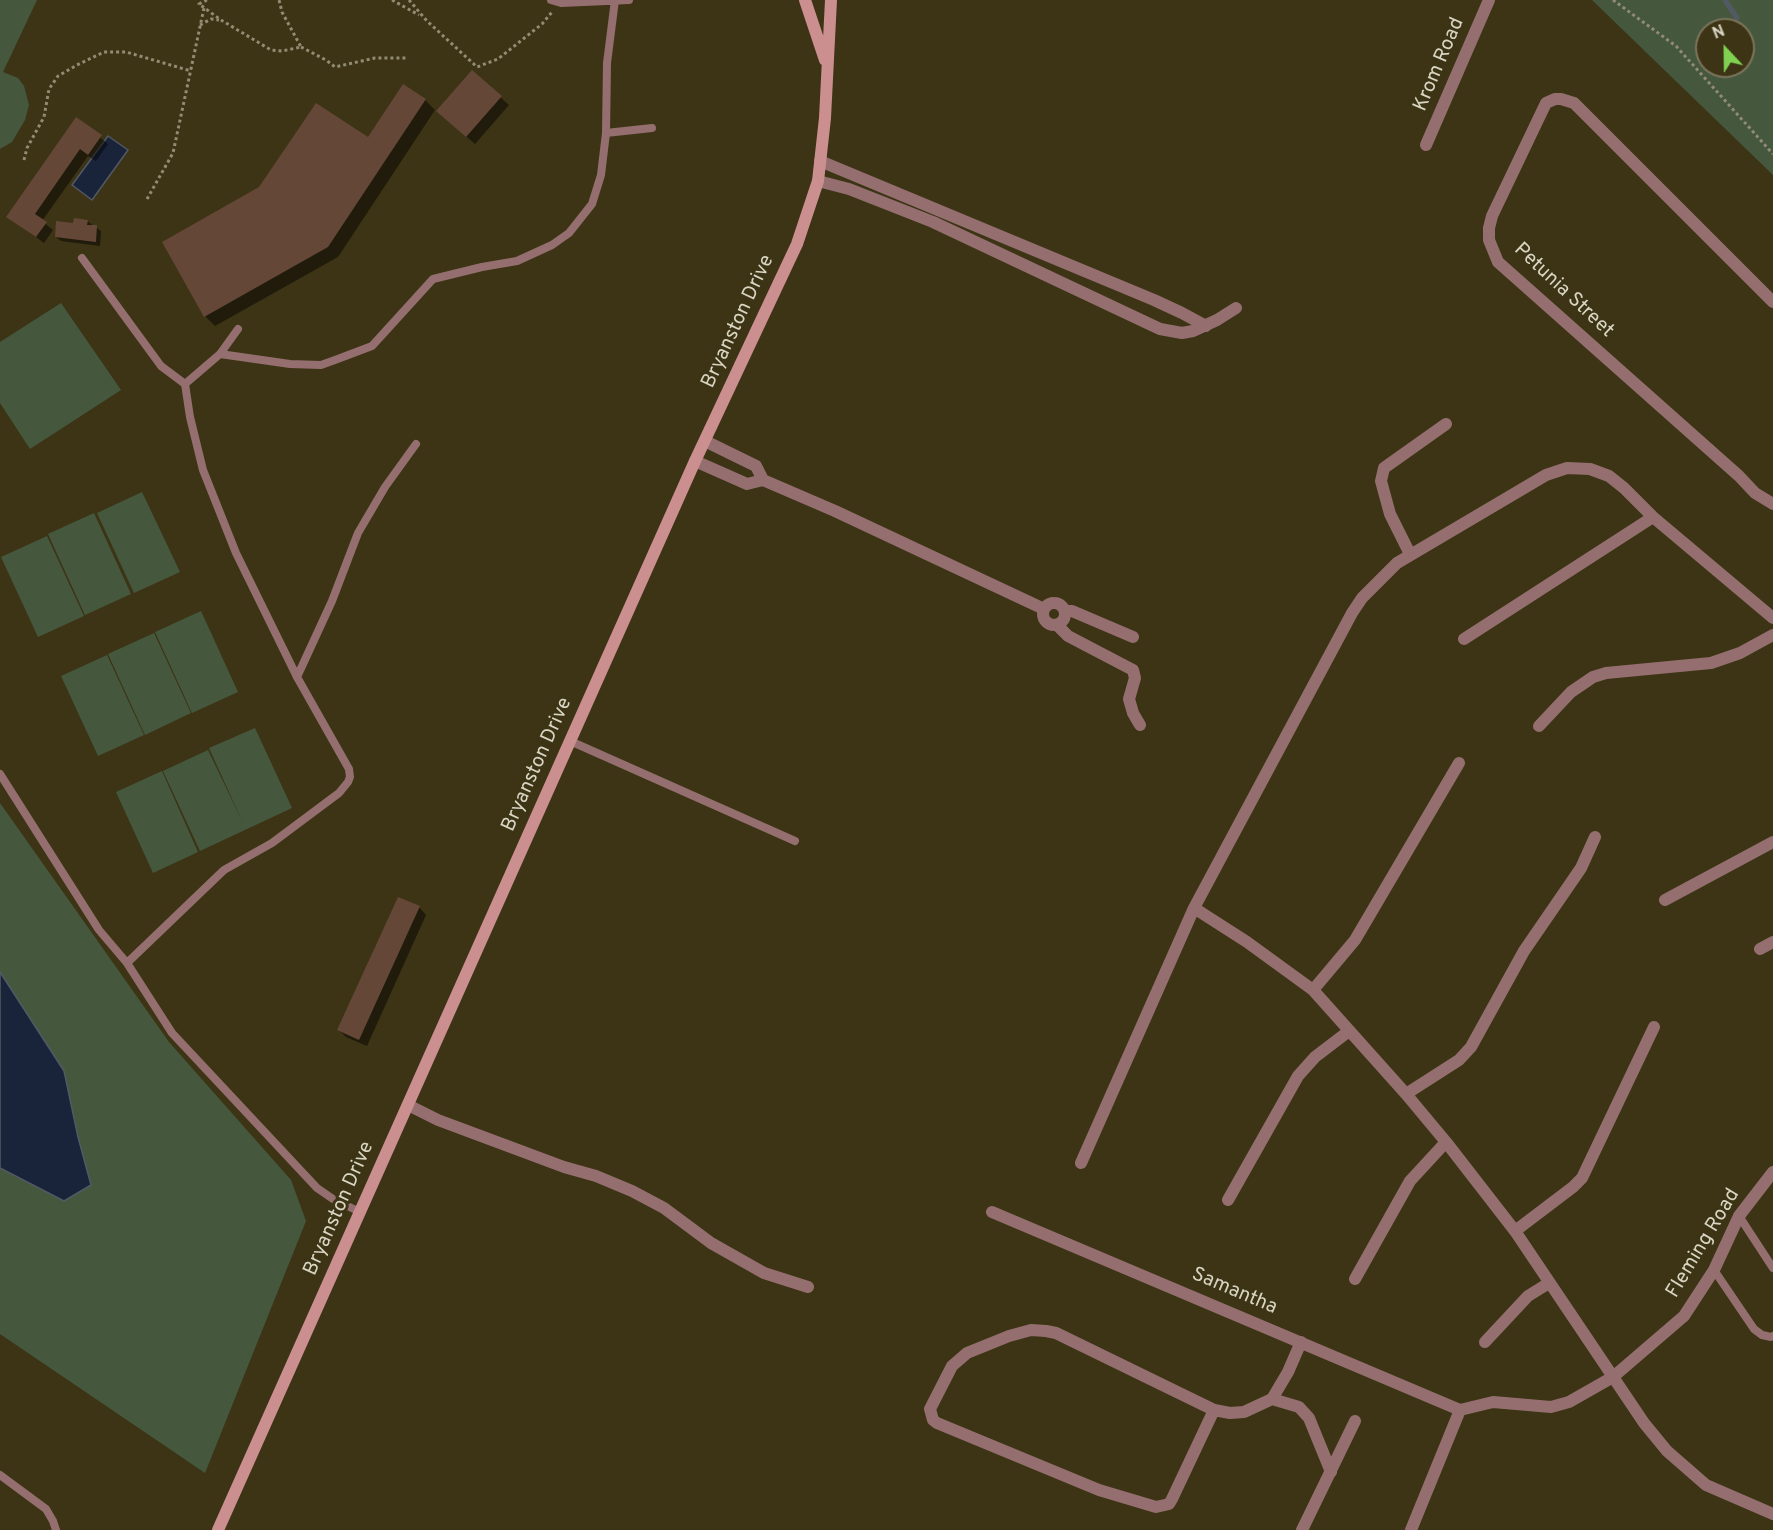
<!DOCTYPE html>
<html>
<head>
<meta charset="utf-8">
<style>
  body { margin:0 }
  #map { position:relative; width:1773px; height:1530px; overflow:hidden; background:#3c3415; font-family:Overpass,sans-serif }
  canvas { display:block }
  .north { position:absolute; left:1695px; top:18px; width:60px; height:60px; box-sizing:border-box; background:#3c3415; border:2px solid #7b745b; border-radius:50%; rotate:338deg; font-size:16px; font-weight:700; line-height:24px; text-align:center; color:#d9d5c3 }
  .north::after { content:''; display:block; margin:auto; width:21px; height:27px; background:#80d051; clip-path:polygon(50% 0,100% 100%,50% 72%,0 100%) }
</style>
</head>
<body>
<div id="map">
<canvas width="1773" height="1530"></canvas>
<div class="north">N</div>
</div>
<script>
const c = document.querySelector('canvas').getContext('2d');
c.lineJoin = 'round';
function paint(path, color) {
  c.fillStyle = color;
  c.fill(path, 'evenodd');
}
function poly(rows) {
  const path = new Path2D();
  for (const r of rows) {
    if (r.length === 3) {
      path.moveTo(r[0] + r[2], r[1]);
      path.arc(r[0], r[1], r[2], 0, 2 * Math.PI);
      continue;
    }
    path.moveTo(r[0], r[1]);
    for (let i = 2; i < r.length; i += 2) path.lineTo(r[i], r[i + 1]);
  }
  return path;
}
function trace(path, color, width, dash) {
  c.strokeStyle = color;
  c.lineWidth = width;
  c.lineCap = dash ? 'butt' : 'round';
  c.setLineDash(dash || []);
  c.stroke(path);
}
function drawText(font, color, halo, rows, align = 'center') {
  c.font = font + ' Overpass,sans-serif';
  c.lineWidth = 6;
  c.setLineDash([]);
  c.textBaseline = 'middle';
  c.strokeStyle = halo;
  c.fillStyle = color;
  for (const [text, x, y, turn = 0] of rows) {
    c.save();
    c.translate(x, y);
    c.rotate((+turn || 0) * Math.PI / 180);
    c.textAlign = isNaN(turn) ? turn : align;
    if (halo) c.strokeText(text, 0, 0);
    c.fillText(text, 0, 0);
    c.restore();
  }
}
paint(poly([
  [0,0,37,0,3,72,18,78,24,86,29,105,25,120,12,142,0,149],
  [1592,0,1773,0,1773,175],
  [1707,30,1743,30,1743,66,1707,66],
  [61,303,121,390,30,449,0,403,0,342],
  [142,492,180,572,134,593,97,513],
  [94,513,131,594,85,615,48,534],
  [47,536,84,616,38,637,1,557],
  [201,611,238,692,192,713,155,632],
  [154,633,191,713,145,735,108,654],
  [107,655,144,735,98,756,61,676],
  [255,728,292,808,200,851,163,771,208,750,243,823,209,748],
  [162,771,198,852,153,873,116,792],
  [0,803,169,1042,291,1180,306,1221,205,1473,0,1334]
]), '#45583e');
const water = poly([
  [108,136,128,150,92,200,72,185,108,136],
  [0,972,64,1071,78,1137,91,1185,64,1201,0,1168,0,972]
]);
paint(water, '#19243b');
trace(water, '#535964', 1.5);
paint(poly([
  [472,72,509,105,475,144,446,119],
  [425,100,435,110,338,257,215,326,205,316,368,139],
  [77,119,108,144,96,161,88,156,42,221,53,230,44,243,8,216],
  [87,221,101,231,100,246,61,241,56,237,74,225],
  [419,907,426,915,367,1046,346,1037,338,1029]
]), '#0007');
trace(poly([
  [1725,0,1737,18]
]), '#535964', 5);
paint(poly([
  [472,70,502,96,466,137,436,111],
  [403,84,426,99,328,247,204,317,162,242,259,187,316,103,368,137],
  [76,117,102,135,88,155,80,149,35,214,47,222,36,237,6,217],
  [74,218,88,220,87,225,97,225,96,242,55,237,56,221,73,223],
  [398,897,420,906,359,1040,337,1030]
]), '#654738');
trace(poly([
  [207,0,199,4,221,20,271,50,282,51,301,47,282,12,279,0],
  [392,0,419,15],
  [409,0,427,21,477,67,498,59,542,24,552,12],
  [1613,0,1676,46,1773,154],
  [200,25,211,19,219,20],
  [301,47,326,60,335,67,375,58,407,58],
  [24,160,27,148,44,117,49,89,58,76,77,65,104,52,126,52,191,71],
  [147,199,173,153,204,8]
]), '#928c74', 3, [3, 3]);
trace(poly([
  [551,0,561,3,629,0],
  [606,133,652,128],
  [82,258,161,366,185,384,190,417,203,470,236,553,297,677,349,769,350,777,348,782,339,793,272,843,224,870,127,963],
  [220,354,290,364,321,365,335,360,372,346,433,279,482,267,517,261,552,245,569,233,592,204,601,175,606,133,607,63,615,0],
  [185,384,220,354,238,329],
  [297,677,332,601,358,533,385,487,416,444],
  [570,741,795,841],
  [0,774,99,930,127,963,172,1033,317,1188,333,1199,360,1212],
  [1739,1216,1773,1268],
  [1714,1270,1754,1329,1762,1335,1771,1337,1773,1336],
  [0,1475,46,1509,53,1521,56,1530]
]), '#956f6f', 8);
trace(poly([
  [1426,145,1489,0],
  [820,161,1154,300,1182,313,1206,326],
  [818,181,849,189,933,222,1160,329,1182,333,1193,331,1217,320,1236,308],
  [1773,302,1574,103,1561,99,1555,99,1546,103,1492,216,1489,228,1489,240,1498,262,1739,476,1755,493,1773,504],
  [705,441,756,466,763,480],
  [695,461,747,484,763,480,835,511,1044,609],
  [1410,554,1390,514,1381,481,1384,468,1446,424],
  [1054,614,11],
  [1066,611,1072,611,1133,637],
  [1057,625,1068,636,1133,670,1135,678,1129,699,1133,713,1140,725],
  [1464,639,1653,517],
  [1539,726,1571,692,1593,677,1606,673,1711,663,1740,653,1773,635],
  [1665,900,1773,842],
  [1194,908,1247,942,1313,990,1406,1094,1446,1142,1515,1231,1644,1423,1667,1451,1706,1485,1773,1514],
  [1760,949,1773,942],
  [1313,990,1355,940,1459,763],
  [1406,1094,1459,1060,1471,1047,1524,951,1581,868,1595,837],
  [408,1105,438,1120,564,1167,596,1176,632,1191,664,1208,711,1243,764,1273,808,1287],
  [1081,1163,1194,908,1352,613,1362,598,1397,563,1546,475,1567,468,1590,469,1609,476,1624,488,1653,517,1773,618],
  [1228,1200,1298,1076,1315,1057,1349,1031],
  [992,1212,1460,1410],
  [1515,1231,1573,1187,1582,1178,1654,1027],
  [1355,1279,1410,1181,1446,1142],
  [1485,1342,1528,1296,1549,1283],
  [1272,1399,1288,1372,1301,1342],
  [1214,1410,1172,1499,1169,1504,1156,1507,1099,1490,937,1423,933,1420,930,1409,952,1366,967,1353,1009,1336,1031,1330,1046,1331,1056,1333,1214,1410,1230,1413,1244,1412,1272,1399,1299,1407,1309,1418,1331,1472],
  [1460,1410,1493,1402,1551,1407,1569,1402,1613,1377,1684,1316,1714,1270,1739,1216,1773,1172],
  [1302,1530,1355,1421],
  [1411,1530,1460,1410]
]), '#956f6f', 12);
trace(poly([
  [805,0,825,60],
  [218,1530,695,461,797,244,818,181,825,118,831,0]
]), '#cb8f90', 12);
drawText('20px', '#d9d5c3', '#3c3415', [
  ["Krom Road",1440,65,-67],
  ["Petunia Street",1563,291,43],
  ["Bryanston Drive",739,322,-65],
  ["Bryanston Drive",538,765,-66],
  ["Bryanston Drive",340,1209,-66],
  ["Fleming Road",1704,1244,-59],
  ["Samantha",1234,1292,23]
]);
</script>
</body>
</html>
